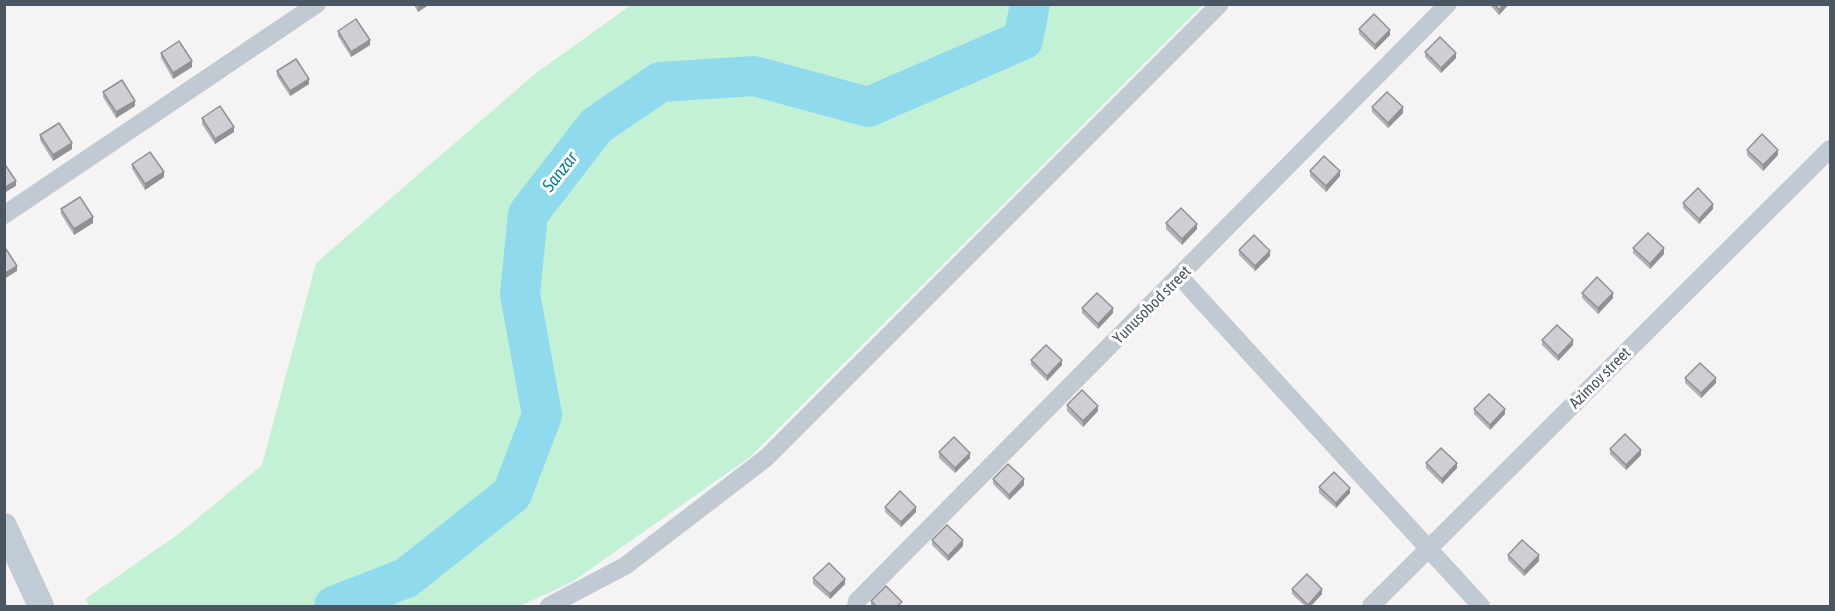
<!DOCTYPE html>
<html>
<head>
<meta charset="utf-8">
<style>
  body { margin:0 }
  #map { position:relative; width:1835px; height:611px; overflow:hidden; background:#f5f3f3; font-family:"Asap Condensed",sans-serif }
  canvas { display:block }
  .frame { position:absolute; inset:0; border:6px solid #4a5661; pointer-events:none }
</style>
</head>
<body>
<div id="map">
<canvas width="1835" height="611"></canvas>
<div class="frame"></div>
</div>
<script>
const c = document.querySelector('canvas').getContext('2d');
c.lineJoin = 'round';
function paint(path, color) {
  c.fillStyle = color;
  c.fill(path, 'evenodd');
}
function poly(rows) {
  const path = new Path2D();
  for (const r of rows) {
    path.moveTo(r[0], r[1]);
    for (let i = 2; i < r.length; i += 2) path.lineTo(r[i], r[i + 1]);
  }
  return path;
}
function trace(path, color, width, dash) {
  c.strokeStyle = color;
  c.lineWidth = width;
  c.lineCap = dash ? 'butt' : 'round';
  c.setLineDash(dash || []);
  c.stroke(path);
}
function drawText(font, color, halo, rows, align = 'center') {
  c.font = font + ' "Asap Condensed",sans-serif';
  c.lineWidth = 6;
  c.setLineDash([]);
  c.textBaseline = 'middle';
  c.strokeStyle = halo;
  c.fillStyle = color;
  for (const [text, x, y, turn = 0] of rows) {
    c.save();
    c.translate(x, y);
    c.rotate((+turn || 0) * Math.PI / 180);
    c.textAlign = isNaN(turn) ? turn : align;
    if (halo) c.strokeText(text, 0, 0);
    c.fillText(text, 0, 0);
    c.restore();
  }
}
paint(poly([
  [631,5,1203,5,750,457,572,582,520,606,89,606,85,599,180,533,262,465,316,263,536,73]
]), '#c3f1d5');
trace(poly([
  [334,606,406,578,512,494,542,415,520,294,528,214,596,126,660,82,754,76,868,107,1023,40,1030,4]
]), '#90daee', 40);
trace(poly([
  [4,215,317,4],
  [1180,277,1481,606],
  [549,606,625,566,766,458,1220,4],
  [856,606,857,601,1448,4],
  [1371,606,1830,149]
]), '#c1cad2', 18);
trace(poly([
  [4,526,41,606]
]), '#c1cbd6', 26);
paint(poly([
  [413,4,430,4,418,12],
  [1489,4,1509,4,1499,15],
  [1359,29,1390,35,1375,50,1359,34],
  [338,31,370,45,351,57,338,36],
  [1425,52,1456,58,1441,73,1425,57],
  [161,53,192,67,173,79,161,58],
  [277,71,309,84,290,96,277,76],
  [103,92,135,106,116,118,103,97],
  [1372,107,1403,113,1388,128,1372,112],
  [202,118,234,132,215,144,202,124],
  [40,135,72,149,53,161,40,140],
  [1747,150,1778,155,1763,171,1747,155],
  [132,164,164,177,145,190,132,169],
  [1310,171,1340,176,1326,192,1310,176],
  [1683,203,1713,209,1699,224,1683,208],
  [61,209,93,223,74,235,61,214],
  [1166,223,1197,229,1182,245,1166,229],
  [1633,248,1664,254,1650,269,1633,253],
  [1239,250,1270,256,1255,271,1239,255],
  [1582,293,1613,298,1598,314,1582,298],
  [1082,308,1113,313,1098,329,1082,313],
  [1542,340,1573,345,1558,361,1542,345],
  [1031,360,1062,365,1047,381,1031,365],
  [1685,378,1716,383,1701,398,1685,383],
  [1067,405,1098,411,1083,427,1067,411],
  [1474,409,1505,414,1490,430,1474,414],
  [1610,449,1641,455,1626,470,1610,454],
  [939,452,970,458,955,473,939,458],
  [1426,463,1457,468,1442,484,1426,468],
  [993,479,1024,485,1009,500,993,484],
  [1319,487,1350,493,1336,508,1319,493],
  [885,507,916,512,901,527,885,512],
  [932,540,963,546,948,561,932,545],
  [1508,555,1539,561,1524,576,1508,560],
  [813,578,845,584,830,599,813,584],
  [1292,589,1322,594,1311,606,1305,606,1292,594],
  [871,601,902,606,871,606]
]), '#b0b2b7');
paint(poly([
  [421,4,430,4,418,12,418,7],
  [1504,4,1509,4,1499,15,1499,10],
  [1390,30,1390,35,1375,50,1375,45],
  [370,40,370,45,351,57,351,52],
  [1456,53,1456,58,1441,73,1441,68],
  [192,61,192,67,173,79,173,73],
  [309,79,309,84,290,96,290,91],
  [135,101,135,106,116,118,116,112],
  [1403,107,1403,113,1388,128,1388,123],
  [234,127,234,132,215,144,215,139],
  [72,143,72,149,53,161,53,155],
  [1778,150,1778,155,1763,171,1763,165],
  [1340,171,1340,176,1326,192,1326,186],
  [164,172,164,177,145,190,145,184],
  [16,181,16,186,4,193,4,188],
  [1713,204,1713,209,1699,224,1699,219],
  [93,217,93,223,74,235,74,229],
  [1197,224,1197,229,1182,245,1182,239],
  [1664,248,1664,254,1650,269,1650,264],
  [1270,251,1270,256,1255,271,1255,266],
  [17,266,17,271,4,279,4,274],
  [1613,293,1613,298,1598,314,1598,308],
  [1113,308,1113,313,1098,329,1098,324],
  [1573,340,1573,345,1558,361,1558,356],
  [1062,360,1062,365,1047,381,1047,376],
  [1716,378,1716,383,1701,398,1701,393],
  [1098,406,1098,411,1083,427,1083,421],
  [1505,409,1505,414,1490,430,1490,425],
  [1641,450,1641,455,1626,470,1626,465],
  [970,453,970,458,955,473,955,468],
  [1457,463,1457,468,1442,484,1442,479],
  [1024,479,1024,485,1009,500,1009,495],
  [1350,488,1350,493,1336,508,1336,503],
  [916,507,916,512,901,527,901,522],
  [963,540,963,546,948,561,948,556],
  [1539,555,1539,561,1524,576,1524,571],
  [845,579,845,584,830,599,830,594],
  [1322,589,1322,594,1311,606,1308,606,1308,605]
]), '#909195');
const building = poly([
  [1494,4,1504,4,1499,10,1494,4],
  [1374,14,1390,30,1375,45,1359,29,1374,14],
  [356,19,370,40,351,52,338,31,356,19],
  [1440,37,1456,53,1441,68,1425,52,1440,37],
  [179,41,192,61,173,73,161,53,179,41],
  [296,59,309,79,290,91,277,71,296,59],
  [122,80,135,101,116,112,103,92,122,80],
  [1387,92,1403,107,1388,123,1372,107,1387,92],
  [220,106,234,127,215,139,202,118,220,106],
  [59,123,72,143,53,155,40,135,59,123],
  [1762,134,1778,150,1763,165,1747,150,1762,134],
  [150,152,164,172,145,184,132,164,150,152],
  [1324,156,1340,171,1326,186,1310,171,1324,156],
  [4,163,16,181,4,188,4,163],
  [1698,188,1713,204,1699,219,1683,203,1698,188],
  [80,197,93,217,74,229,61,209,80,197],
  [1181,208,1197,224,1182,239,1166,223,1181,208],
  [1648,233,1664,248,1650,264,1633,248,1648,233],
  [1254,235,1270,251,1255,266,1239,250,1254,235],
  [4,246,17,266,4,274,4,246],
  [1597,277,1613,293,1598,308,1582,293,1597,277],
  [1097,293,1113,308,1098,324,1082,308,1097,293],
  [1557,325,1573,340,1558,356,1542,340,1557,325],
  [1046,345,1062,360,1047,376,1031,360,1046,345],
  [1700,363,1716,378,1701,393,1685,378,1700,363],
  [1082,390,1098,406,1083,421,1067,405,1082,390],
  [1489,394,1505,409,1490,425,1474,409,1489,394],
  [1625,434,1641,450,1626,465,1610,449,1625,434],
  [954,437,970,453,955,468,939,452,954,437],
  [1441,448,1457,463,1442,479,1426,463,1441,448],
  [1008,464,1024,479,1009,495,993,479,1008,464],
  [1334,472,1350,488,1336,503,1319,487,1334,472],
  [900,491,916,507,901,522,885,507,900,491],
  [947,525,963,540,948,556,932,540,947,525],
  [1522,540,1539,555,1524,571,1508,555,1522,540],
  [829,563,845,579,830,594,813,578,829,563],
  [1307,574,1322,589,1308,605,1292,589,1307,574],
  [886,586,902,602,897,606,876,606,871,601,886,586]
]);
paint(building, '#cdcfd5');
trace(building, '#909195', 1.5);
drawText('16px', '#4a5661', '#fff', [
  ["Yunusobod street",1152,305,-45],
  ["Azimov street",1600,378,-45]
]);
drawText('italic 18px', '#0c7c9b', '#fff', [
  ["Sanzar",560,172,-52]
]);
</script>
</body>
</html>
